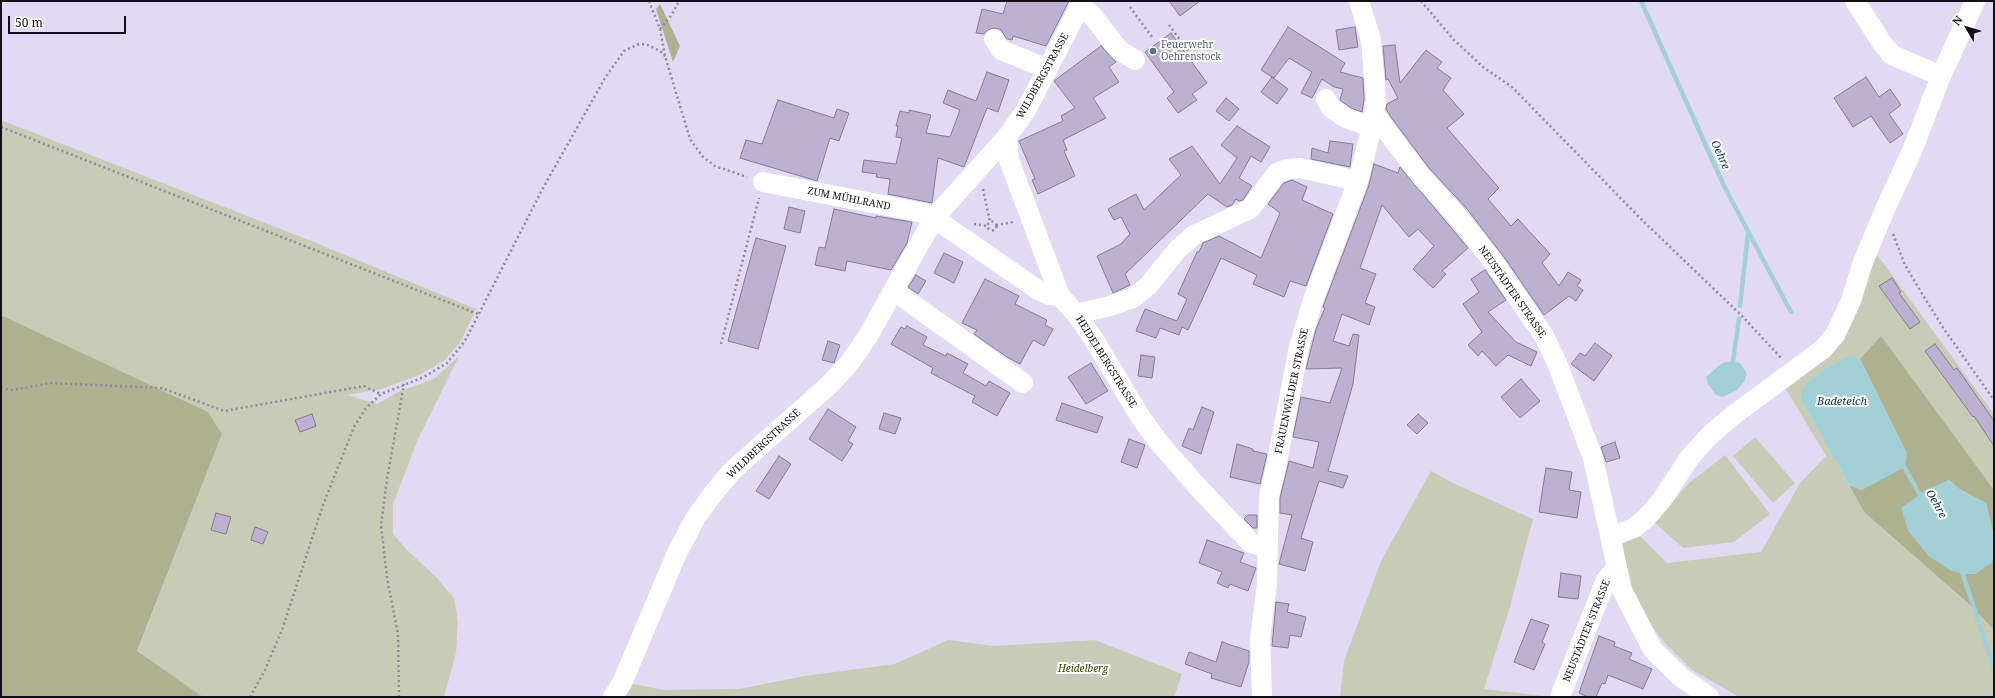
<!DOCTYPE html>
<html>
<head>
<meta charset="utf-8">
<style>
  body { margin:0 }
  #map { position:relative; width:1995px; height:698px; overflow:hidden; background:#e2d9f5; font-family:"Noto Serif",serif }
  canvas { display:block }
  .frame { position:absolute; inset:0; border:2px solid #130f19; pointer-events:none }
  .north { position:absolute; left:1947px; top:8px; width:40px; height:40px; -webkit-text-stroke:3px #fff; paint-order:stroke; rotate:308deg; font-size:11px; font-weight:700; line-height:16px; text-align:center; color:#130f19 }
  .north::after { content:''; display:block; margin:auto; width:14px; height:18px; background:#130f19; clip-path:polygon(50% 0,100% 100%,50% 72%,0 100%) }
  .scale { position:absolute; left:8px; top:16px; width:118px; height:18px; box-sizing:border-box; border:2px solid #130f19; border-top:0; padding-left:5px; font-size:12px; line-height:14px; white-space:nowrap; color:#130f19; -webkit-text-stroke:3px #fff; paint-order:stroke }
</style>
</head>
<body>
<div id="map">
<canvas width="1995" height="698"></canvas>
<div class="frame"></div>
<div class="north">N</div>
<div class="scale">50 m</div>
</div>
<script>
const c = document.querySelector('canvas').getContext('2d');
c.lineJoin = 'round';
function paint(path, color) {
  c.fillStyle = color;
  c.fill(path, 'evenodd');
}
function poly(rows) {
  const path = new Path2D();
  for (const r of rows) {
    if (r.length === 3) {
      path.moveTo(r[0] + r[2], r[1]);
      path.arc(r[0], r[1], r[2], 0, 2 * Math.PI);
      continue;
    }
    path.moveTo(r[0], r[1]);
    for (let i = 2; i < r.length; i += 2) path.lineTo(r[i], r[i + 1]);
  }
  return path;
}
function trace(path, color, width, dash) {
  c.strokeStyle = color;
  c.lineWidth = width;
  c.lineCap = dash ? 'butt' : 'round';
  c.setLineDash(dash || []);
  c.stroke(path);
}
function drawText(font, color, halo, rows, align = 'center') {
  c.font = font + ' "Noto Serif",serif';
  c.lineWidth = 4;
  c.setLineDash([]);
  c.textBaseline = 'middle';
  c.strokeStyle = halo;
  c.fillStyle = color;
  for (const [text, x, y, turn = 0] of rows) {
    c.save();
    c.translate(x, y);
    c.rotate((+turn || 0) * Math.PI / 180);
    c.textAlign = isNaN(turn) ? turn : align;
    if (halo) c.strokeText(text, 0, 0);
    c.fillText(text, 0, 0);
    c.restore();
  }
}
paint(poly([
  [1,120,314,242,476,309,461,341,445,360,419,375,381,389,347,395,377,404,398,392,434,379,459,356,418,439,393,504,393,534,406,549,435,576,454,598,458,622,456,653,444,697,203,697,137,652,222,434,207,412,1,315],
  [1875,252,1994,414,1994,490,1881,337,1860,359,1850,355,1826,368,1804,385,1800,398,1864,512,1969,604,1994,630,1994,697,1739,697,1691,669,1664,642,1645,617,1629,588,1619,542,1636,532,1667,563,1761,552,1800,483,1826,456,1784,386,1825,354],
  [1755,437,1795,483,1773,503,1733,456],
  [1725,455,1770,514,1734,542,1683,548,1655,523,1688,484],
  [1431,471,1455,484,1533,519,1509,610,1484,689,1552,697,1340,697,1344,661,1381,561],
  [948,640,993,646,1095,640,1182,674,1174,697,619,697,629,683,663,690,739,689,805,676,895,664]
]), '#c8cbb6');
paint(poly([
  [660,4,680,46,673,62,656,9],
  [1,315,208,412,222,434,137,651,203,697,1,697],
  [1881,336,1994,490,1994,537,1986,503,1959,489,1949,480,1920,495,1908,530,1929,556,1952,571,1992,562,1994,547,1994,630,1969,604,1864,512,1849,485,1862,490,1907,454,1860,359]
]), '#aeb18f');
paint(poly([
  [1850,355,1860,359,1907,454,1905,467,1862,490,1849,485,1800,398,1804,385,1826,368],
  [1733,361,1740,363,1747,374,1744,382,1737,390,1727,395,1722,397,1716,395,1708,384,1706,377,1722,363],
  [1949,480,1959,489,1986,503,1994,537,1994,547,1992,562,1976,574,1964,574,1952,571,1929,556,1908,530,1901,508,1926,490]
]), '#a3cfd6');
trace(poly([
  [1641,1,1724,186,1791,312],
  [1740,306,1748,234],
  [1733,361,1739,319],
  [1902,463,1923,500],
  [1961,569,1994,668]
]), '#a3cfd6', 4.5);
const building = poly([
  [1007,1,1069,1,1046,46,1013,36,1012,40,1007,39,1000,29,994,28,988,30,984,34,976,33,982,9,1003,14,1007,1],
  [1169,1,1200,1,1180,16,1169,1],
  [1288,27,1345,63,1340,72,1363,78,1364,100,1362,112,1351,108,1340,100,1343,89,1334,87,1322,79,1312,98,1301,93,1312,72,1289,58,1274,78,1261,70,1288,27],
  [1355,27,1358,47,1339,50,1336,30,1355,27],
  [1171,33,1207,83,1192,94,1197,100,1178,113,1167,98,1174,92,1145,52,1171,33],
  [1395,45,1400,83,1426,50,1442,62,1437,68,1451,78,1443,90,1464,114,1447,128,1499,188,1488,199,1511,226,1518,219,1550,254,1542,263,1559,286,1568,272,1581,280,1577,286,1583,290,1576,301,1569,296,1544,315,1504,257,1467,209,1429,168,1391,117,1386,109,1387,104,1398,98,1388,79,1386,80,1383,46,1395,45],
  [1101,46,1116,62,1109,67,1119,82,1093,98,1106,118,1063,140,1067,150,1064,151,1075,176,1038,194,1032,180,1035,179,1019,141,1063,121,1061,116,1075,108,1054,81,1101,46],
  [987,72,1009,80,998,112,987,108,964,167,938,158,932,203,888,194,890,179,876,177,877,174,862,172,864,160,896,164,902,138,896,137,898,126,896,126,900,111,909,113,909,110,931,115,926,133,950,137,960,110,943,103,948,90,976,101,987,72],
  [1272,77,1288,89,1277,104,1261,92,1272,77],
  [1866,77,1879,97,1890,89,1901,105,1889,114,1903,134,1890,143,1871,116,1853,127,1834,98,1866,77],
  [1226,98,1239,109,1229,121,1216,111,1226,98],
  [778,100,834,118,837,109,849,113,839,141,830,138,817,181,740,158,746,140,762,144,778,100],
  [1237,126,1270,147,1261,162,1251,156,1239,178,1252,186,1243,200,1239,201,1236,199,1232,205,1227,207,1208,194,1125,274,1130,285,1113,293,1097,256,1121,244,1130,234,1121,217,1114,220,1108,209,1136,194,1144,210,1181,175,1169,159,1192,146,1220,184,1237,158,1221,145,1237,126],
  [1330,141,1353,144,1350,167,1311,159,1312,148,1328,153,1330,141],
  [1374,164,1398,173,1400,167,1468,248,1442,271,1446,274,1433,288,1413,269,1434,246,1418,229,1409,237,1382,205,1360,268,1376,274,1365,303,1375,307,1369,325,1342,314,1333,341,1349,346,1353,334,1359,335,1353,384,1328,471,1348,476,1343,488,1319,481,1301,538,1313,542,1305,571,1279,564,1292,515,1280,513,1280,498,1289,461,1313,468,1319,442,1293,437,1301,397,1330,403,1342,368,1306,369,1316,329,1325,308,1323,307,1324,304,1369,185,1374,164],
  [1292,180,1307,187,1302,200,1333,214,1306,286,1290,281,1284,297,1253,284,1257,275,1221,258,1188,330,1182,327,1179,335,1160,328,1156,338,1136,331,1145,309,1177,321,1187,299,1178,294,1197,252,1199,252,1203,243,1219,236,1261,258,1280,213,1268,204,1284,183,1292,180],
  [789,207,805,211,800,233,784,229,789,207],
  [834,209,876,218,876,216,912,222,907,243,891,270,847,261,845,271,815,265,819,247,825,248,834,209],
  [756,238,786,246,758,349,728,341,756,238],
  [944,253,963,262,954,283,934,273,944,253],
  [1485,270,1506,300,1488,312,1516,342,1537,352,1531,366,1508,355,1496,366,1482,351,1478,356,1468,345,1482,332,1463,304,1479,292,1471,279,1485,270],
  [916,275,926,281,918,294,908,287,916,275],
  [1892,278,1901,292,1899,293,1920,322,1910,329,1879,286,1892,278],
  [985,279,1019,296,1015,304,1047,320,1045,325,1053,329,1044,346,1033,340,1020,364,1007,357,974,334,977,330,962,323,985,279],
  [907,326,927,337,923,345,946,356,947,353,968,364,963,373,986,386,989,381,1010,393,997,416,972,402,975,396,931,373,933,368,891,344,901,327,905,329,907,326],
  [828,341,840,345,834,363,822,360,828,341],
  [1595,343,1612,356,1594,381,1571,364,1580,353,1585,356,1595,343],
  [1935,344,1954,370,1957,368,1994,421,1994,446,1974,416,1973,417,1925,351,1935,344],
  [1141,355,1155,357,1152,378,1138,376,1141,355],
  [1091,363,1108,391,1086,404,1068,377,1091,363],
  [1521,379,1540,401,1520,418,1501,397,1521,379],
  [1062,403,1103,417,1097,433,1056,420,1062,403],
  [1202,407,1214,412,1201,454,1182,446,1189,428,1193,430,1202,407],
  [828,409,856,427,848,441,853,444,842,461,809,439,828,409],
  [884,413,901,418,895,434,879,429,884,413],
  [312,414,316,426,300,432,295,420,312,414],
  [1418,414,1428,423,1417,434,1407,425,1418,414],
  [1129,439,1145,445,1137,468,1121,462,1129,439],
  [1615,442,1620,458,1606,462,1601,447,1615,442],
  [1237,444,1253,449,1253,451,1267,454,1260,484,1230,477,1237,444],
  [779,456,791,464,769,499,756,491,779,456],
  [1546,468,1572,472,1569,490,1581,492,1577,518,1539,512,1546,468],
  [216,513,231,517,226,534,211,530,216,513],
  [1248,515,1257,515,1257,528,1253,528,1244,519,1248,515],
  [255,527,268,532,263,544,251,540,255,527],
  [1207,540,1244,553,1240,562,1256,568,1248,591,1230,584,1228,588,1217,583,1222,572,1199,563,1207,540],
  [1561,573,1581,576,1578,599,1558,597,1561,573],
  [1276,602,1289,604,1287,612,1306,617,1301,637,1290,635,1288,648,1272,646,1276,602],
  [1531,619,1549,625,1542,642,1545,644,1534,670,1514,662,1531,619],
  [1599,636,1615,642,1614,646,1632,653,1629,659,1652,669,1643,689,1608,675,1605,684,1602,683,1596,697,1588,697,1579,693,1599,636],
  [1222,642,1249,651,1249,662,1241,687,1211,678,1212,674,1185,664,1189,652,1216,662,1222,642]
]);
paint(building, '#bcb1d1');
trace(building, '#847b94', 1);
trace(poly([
  [649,1,660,29,665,56,690,139,703,157,715,166,747,177],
  [1421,1,1453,39,1483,67,1512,87,1640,218,1742,316,1782,359],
  [1130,7,1152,37],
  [1169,25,1192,56],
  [660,29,671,16,679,1],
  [1,127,478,314],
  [983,189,990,222],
  [992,226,4.5],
  [974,224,987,226],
  [996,225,1013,222],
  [1893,234,1905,265,1924,297,1944,329,1994,400],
  [721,344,759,198],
  [1,388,12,390,51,383,162,388,224,411,364,386,381,394],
  [250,697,265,670,282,630,323,505,354,427,366,408,381,394,424,377,447,363,465,341,543,188,605,78,624,51,639,44,648,45,660,51,665,56],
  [399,697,398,634,387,578,381,525,387,479,404,384]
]), '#8f889d', 2.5, [2, 3]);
trace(poly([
  [1855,1,1882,43,1892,55,1941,76,1975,1],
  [1079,7,1091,14,1119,50,1135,60],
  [994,39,1001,50,1048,69],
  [1326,99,1331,108,1346,118,1372,127],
  [1374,114,1420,175,1458,217,1495,264,1544,336,1557,363,1593,458,1622,590,1653,650,1682,678,1709,697],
  [1007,137,1009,160,1060,296,1076,314,1093,338,1141,418,1161,445,1197,486,1251,543,1267,548],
  [763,182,924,213,941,223,1038,290,1049,295,1060,296],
  [894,291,1023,383],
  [1076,314,1110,306,1133,298,1148,286,1178,249,1194,235,1250,209,1277,173,1288,169,1300,168,1358,181],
  [1611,537,1634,528,1646,518,1661,501,1690,457,1711,434,1735,414,1823,349,1835,335,1851,301,1863,262,1886,207,1912,151,1941,76],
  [613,697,622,683,677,553,696,517,716,490,733,470,828,386,848,365,868,336,934,218,1007,137,1026,110,1083,1],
  [1262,697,1260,638,1267,584,1269,496,1276,467,1299,347,1313,300,1358,181,1372,127,1376,100,1371,40,1359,1],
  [1560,697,1606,580,1617,567]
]), '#fff', 20);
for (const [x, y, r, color] of [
  [1153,51,4,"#5c6f8a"]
]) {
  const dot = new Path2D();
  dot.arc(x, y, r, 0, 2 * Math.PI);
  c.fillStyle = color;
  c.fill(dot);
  trace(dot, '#fff', 1.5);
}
drawText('10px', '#4e5e75', '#fff', [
  ["Feuerwehr",1161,45],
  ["Oehrenstock",1161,57]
], 'left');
drawText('10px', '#130f19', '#fff', [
  ["WILDBERGSTRASSE",1043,76,-61],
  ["ZUM MÜHLRAND",849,199,11],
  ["NEUSTÄDTER STRASSE",1512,292,55],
  ["HEIDELBERGSTRASSE",1106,362,58],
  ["FRAUENWÄLDER STRASSE",1292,391,-78],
  ["WILDBERGSTRASSE",764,444,-43],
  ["NEUSTÄDTER STRASSE",1587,631,-68]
]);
drawText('italic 10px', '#3b3e00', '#fff', [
  ["Heidelberg",1083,669]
]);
drawText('italic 11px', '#08343a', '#fff', [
  ["Oehre",1720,155,66],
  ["Badeteich",1842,402],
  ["Oehre",1936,504,61]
]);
</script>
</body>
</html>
